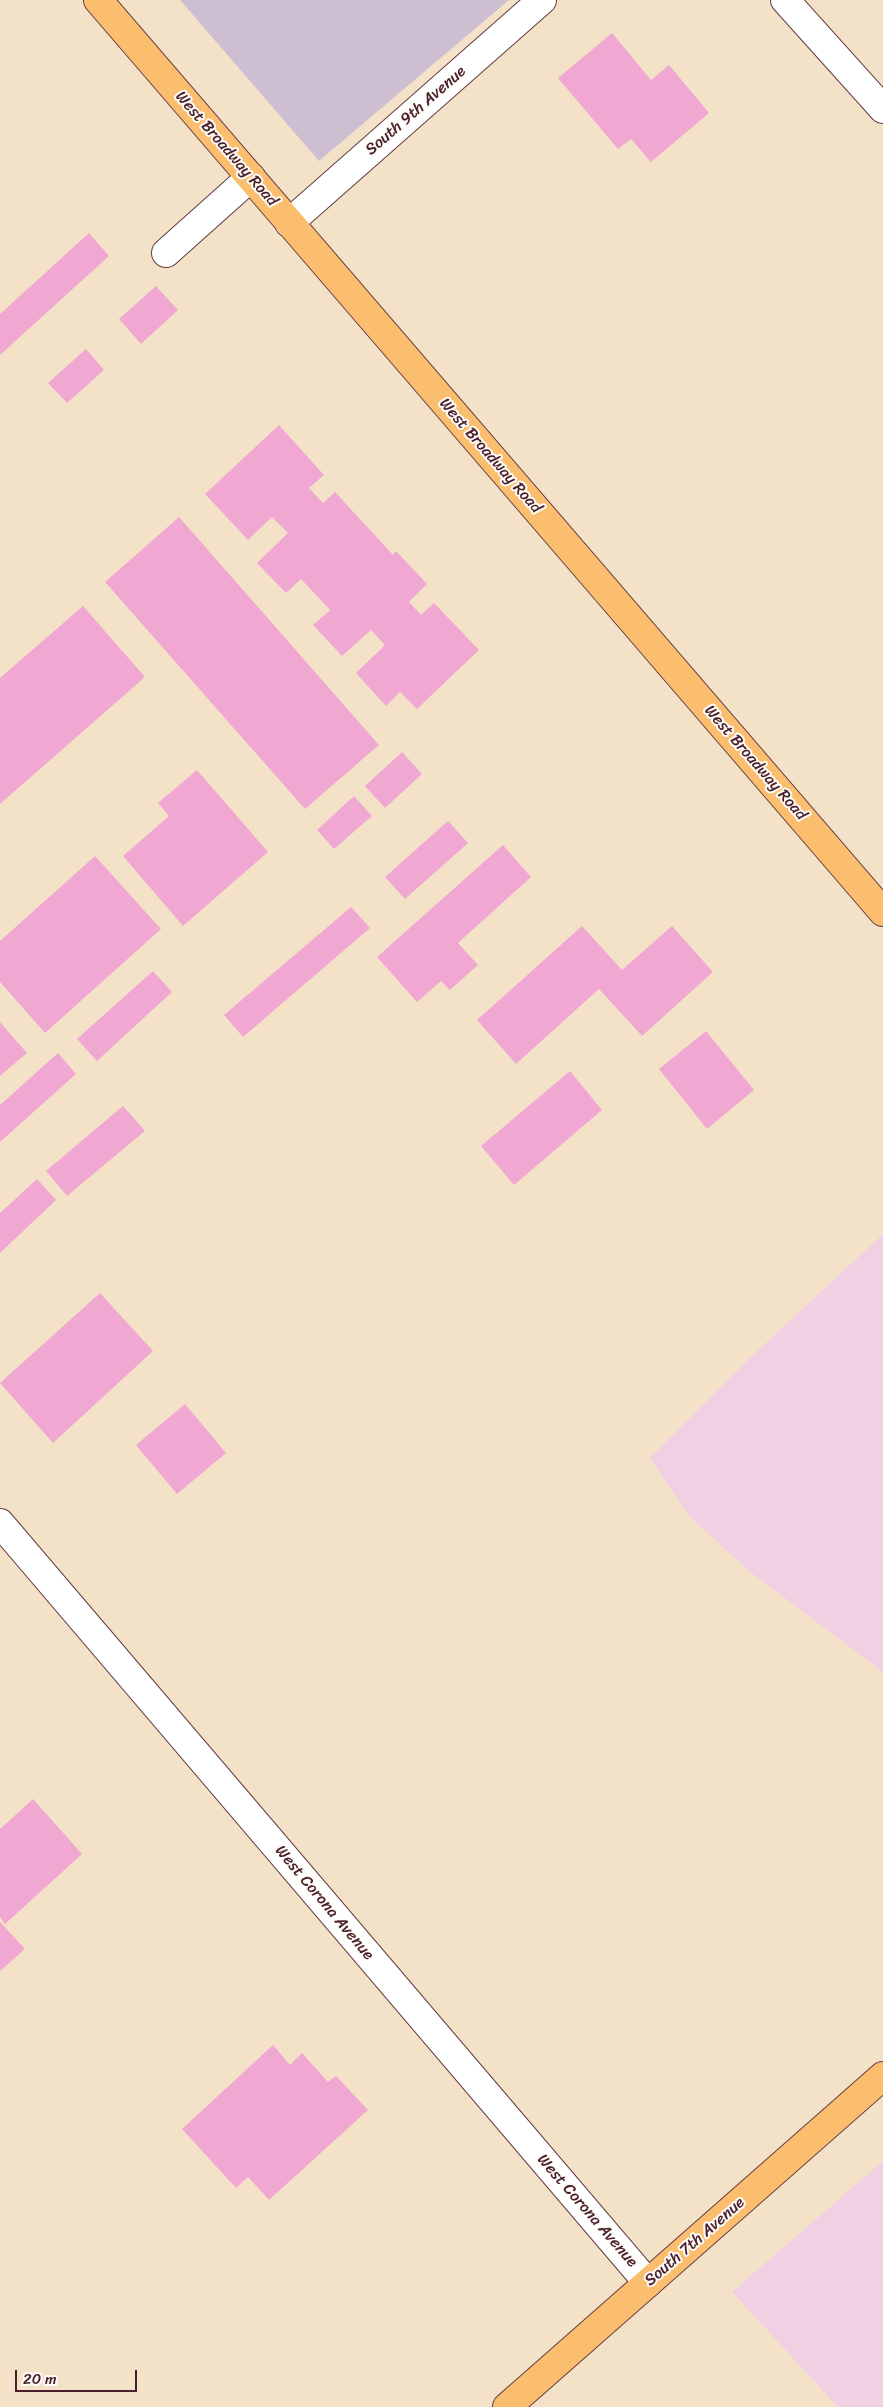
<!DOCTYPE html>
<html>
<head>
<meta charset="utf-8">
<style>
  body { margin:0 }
  #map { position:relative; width:883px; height:2407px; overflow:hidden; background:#f4e2c8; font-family:Sriracha,sans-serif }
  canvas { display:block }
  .scale { position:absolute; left:15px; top:2370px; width:122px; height:22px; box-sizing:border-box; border:2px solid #4a1f2b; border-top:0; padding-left:6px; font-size:15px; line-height:18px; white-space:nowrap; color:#4a1f2b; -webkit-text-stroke:4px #fdfcf7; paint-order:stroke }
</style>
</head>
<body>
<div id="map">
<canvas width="883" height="2407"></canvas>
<div class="scale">20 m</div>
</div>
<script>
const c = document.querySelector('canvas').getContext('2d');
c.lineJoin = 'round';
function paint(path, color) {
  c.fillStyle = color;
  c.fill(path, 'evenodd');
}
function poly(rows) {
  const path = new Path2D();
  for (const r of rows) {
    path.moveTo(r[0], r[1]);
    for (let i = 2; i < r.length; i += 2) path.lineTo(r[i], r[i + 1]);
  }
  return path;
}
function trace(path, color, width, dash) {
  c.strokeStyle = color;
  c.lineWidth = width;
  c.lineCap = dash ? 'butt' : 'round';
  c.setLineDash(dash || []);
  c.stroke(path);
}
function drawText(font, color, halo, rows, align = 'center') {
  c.font = font + ' Sriracha,sans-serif';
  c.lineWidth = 4;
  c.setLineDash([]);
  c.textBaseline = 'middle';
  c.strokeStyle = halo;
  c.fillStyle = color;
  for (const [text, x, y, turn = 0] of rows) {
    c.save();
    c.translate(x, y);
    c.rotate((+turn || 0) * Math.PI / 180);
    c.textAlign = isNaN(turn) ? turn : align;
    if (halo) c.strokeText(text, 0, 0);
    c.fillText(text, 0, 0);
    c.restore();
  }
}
paint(poly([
  [883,1234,883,1672,749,1571,689,1516,650,1458,753,1355],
  [883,2161,883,2407,838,2407,732,2292]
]), '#f1d0e3');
paint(poly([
  [180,0,509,0,319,161]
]), '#cebed1');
paint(poly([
  [612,33,651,80,669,65,709,113,651,162,631,139,618,149,558,78],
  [89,233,109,256,0,355,0,314],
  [156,286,178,310,141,344,119,319],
  [86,349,104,370,67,403,48,383],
  [279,425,324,475,309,488,323,503,335,492,393,555,396,551,427,584,409,602,421,615,434,603,479,650,417,709,400,692,386,706,356,673,385,645,371,630,342,656,313,625,330,610,301,579,286,593,257,563,288,533,272,517,248,540,205,494],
  [179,517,379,745,305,809,105,582],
  [83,606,145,677,0,804,0,678],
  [402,752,422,774,385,808,365,786],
  [197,770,268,852,183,926,123,856,169,816,158,803],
  [354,796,372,816,334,849,317,830],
  [448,821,468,843,405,899,385,877],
  [503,845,531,877,458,943,478,965,450,990,441,981,417,1002,377,957],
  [95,856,161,929,45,1033,0,982,0,941],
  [351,907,370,928,243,1037,224,1015],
  [582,926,622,970,672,926,713,972,642,1036,599,989,516,1064,477,1020],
  [153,971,172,992,97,1061,77,1039],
  [0,1022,27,1053,0,1076],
  [706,1031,754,1090,707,1129,659,1069],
  [58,1053,76,1074,0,1142,0,1105],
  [570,1071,602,1110,514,1185,481,1146],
  [123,1106,145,1131,67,1196,46,1171],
  [37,1179,56,1200,0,1253,0,1213],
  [100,1293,153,1351,53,1443,0,1383],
  [185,1404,226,1453,177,1494,136,1445],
  [33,1799,82,1854,5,1924,0,1917,0,1829],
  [0,1922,25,1949,0,1971],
  [273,2045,290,2065,302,2053,328,2082,336,2076,368,2110,269,2200,248,2177,236,2188,182,2129]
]), '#f0a8d2');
const minor = poly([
  [785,0,883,109],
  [289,223,542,0],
  [166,253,251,177],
  [0,1523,648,2283]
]);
const major = poly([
  [98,0,883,912],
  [507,2407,883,2076]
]);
trace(minor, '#643c43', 30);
trace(major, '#643c43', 30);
trace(minor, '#fff', 28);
trace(major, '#fbbd6e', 28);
drawText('16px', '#4a1f2b', '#fdfcf7', [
  ["South 9th Avenue",416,111,-41],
  ["West Broadway Road",226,149,49],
  ["West Broadway Road",490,456,49],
  ["West Broadway Road",755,763,49],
  ["West Corona Avenue",324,1903,50],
  ["West Corona Avenue",587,2211,49],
  ["South 7th Avenue",695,2242,-41]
]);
</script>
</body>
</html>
